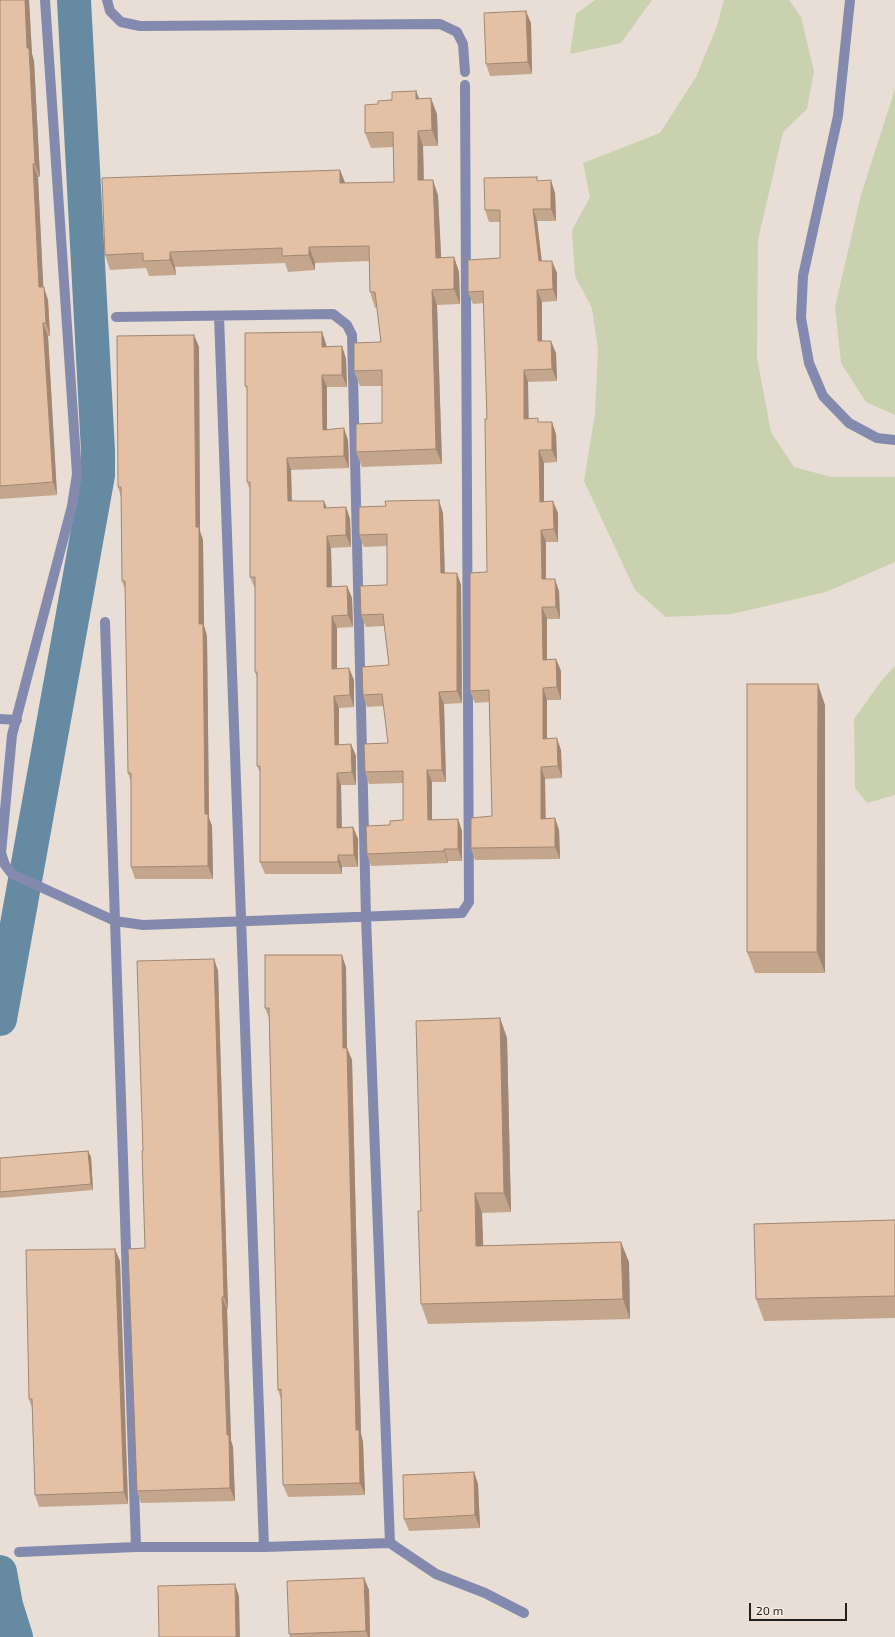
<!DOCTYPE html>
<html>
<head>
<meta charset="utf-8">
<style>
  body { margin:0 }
  #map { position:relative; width:895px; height:1637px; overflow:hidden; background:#e8ded5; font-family:"Exo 2",sans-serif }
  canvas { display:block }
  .scale { position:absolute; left:749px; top:1603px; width:98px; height:18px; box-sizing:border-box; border:2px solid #211e1b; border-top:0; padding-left:5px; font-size:12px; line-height:14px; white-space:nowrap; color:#211e1b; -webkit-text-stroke:3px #f5ebe2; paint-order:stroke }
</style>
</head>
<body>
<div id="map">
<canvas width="895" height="1637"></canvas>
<div class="scale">20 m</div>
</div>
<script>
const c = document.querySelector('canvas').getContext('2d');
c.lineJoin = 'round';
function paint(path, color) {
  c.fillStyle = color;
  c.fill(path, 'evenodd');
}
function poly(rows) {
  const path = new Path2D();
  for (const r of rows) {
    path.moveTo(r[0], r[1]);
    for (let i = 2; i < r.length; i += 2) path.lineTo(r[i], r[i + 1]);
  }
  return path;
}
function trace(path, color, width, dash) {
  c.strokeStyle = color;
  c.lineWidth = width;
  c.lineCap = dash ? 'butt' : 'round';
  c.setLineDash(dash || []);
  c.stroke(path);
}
paint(poly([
  [595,0,652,0,621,43,570,54,576,14],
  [724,0,789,0,801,17,814,71,807,109,783,132,758,240,757,358,771,432,794,467,831,477,895,477,895,562,826,592,732,614,666,617,635,590,584,481,595,414,598,350,592,308,575,276,572,230,590,197,583,163,660,133,696,77,717,26],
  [895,89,895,415,866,402,841,363,835,307,861,195],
  [895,666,895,795,867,803,855,788,854,719,882,680]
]), '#cad1af');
trace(poly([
  [0,1019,98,475,98,451,74,0],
  [0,1572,6,1605,16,1637]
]), '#658aa2', 34);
trace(poly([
  [45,0,77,474,72,506,12,735,1,853,5,865,12,874,115,921,143,925,462,913,469,902,465,85],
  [107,0,110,11,121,22,140,26,440,24,457,32,463,44,465,72],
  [850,0,838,116,803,276,801,318,809,363,823,396,849,423,877,438,895,440],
  [219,316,264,1547],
  [116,317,333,314,347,325,352,335,366,917,390,1543],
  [105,622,136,1547],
  [0,719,17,720],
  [19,1552,136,1547,264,1547,390,1543,436,1574,485,1593,524,1613]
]), '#848aad', 10);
paint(poly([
  [0,0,29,0,32,54,34,61,40,177,38,177,43,287,48,300,50,336,48,336,57,495,0,499],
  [531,23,532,74,490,76,486,64],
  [416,91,419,99,437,114,438,146,423,146,424,180,438,195,441,258,454,257,459,272,460,304,437,305,442,464,362,467,356,452,382,423,382,386,360,386,354,371,381,342,377,308,375,308,370,292,369,261,315,263,315,270,288,272,285,263,175,267,176,275,149,276,146,268,110,270,105,255,340,170,345,183,394,182,393,147,371,148,365,133,378,104],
  [539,181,555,193,556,221,537,221,542,261,557,273,557,301,542,302,542,341,556,353,557,381,528,382,528,419,539,422,556,434,557,462,544,463,544,501,558,513,558,542,546,542,546,579,559,591,560,619,547,619,547,659,556,659,561,671,561,700,547,700,547,738,561,750,562,778,545,779,545,819,555,818,559,830,560,859,475,860,471,848,492,816,489,702,475,703,470,691,487,572,487,419,484,303,473,304,468,292,500,258,500,222,489,222,485,210],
  [322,332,327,347,342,346,346,359,347,387,327,387,327,429,348,440,349,468,291,470,292,501,327,508,346,507,350,519,351,547,331,548,332,587,347,586,352,598,353,627,337,628,337,669,354,680,354,707,339,708,339,745,351,744,356,756,356,785,341,785,342,828,353,827,358,839,358,867,342,867,342,874,265,874,260,862,260,772,257,766,257,677,255,672,255,589,250,577,250,490,247,482,247,390,245,386],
  [194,335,199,347,200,531,203,540,204,626,207,636,209,818,212,826,213,879,135,879,131,867,131,782,128,773,126,592,122,581,121,497,118,487],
  [443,513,445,573,457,573,461,585,462,703,444,704,446,782,432,782,432,820,458,819,462,831,462,861,448,861,448,863,371,866,367,854,390,825,403,820,403,783,369,784,365,772,388,743,384,706,367,707,363,695,389,665,384,626,366,627,361,615,387,585,387,546,364,547,359,535],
  [825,705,825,973,755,973,747,952],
  [214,959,218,971,228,1309,227,1309,231,1441,233,1447,235,1501,141,1503,137,1491,145,1248,143,1151],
  [346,967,347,1048,352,1060,361,1434,363,1442,365,1495,288,1497,283,1485,281,1399,278,1390,269,1018,265,1008],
  [500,1018,507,1038,511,1212,482,1213,483,1246,629,1262,630,1319,428,1324,421,1304],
  [88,1151,91,1157,93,1190,0,1198,0,1158],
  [895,1220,895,1318,764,1321,756,1299],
  [120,1261,128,1504,39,1507,35,1495,32,1408,29,1399],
  [474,1472,478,1484,480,1528,409,1531,404,1519],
  [364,1578,369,1590,370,1637,290,1637,289,1634]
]), '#c4a68d');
paint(poly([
  [25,0,29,0,32,54,34,61,40,177,35,164,27,48],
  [526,11,531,23,532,74,528,62],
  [416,91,422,106,416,99],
  [431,98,437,114,438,146,432,130],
  [418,131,423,146,424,196,418,180],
  [33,164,38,177,44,300,39,287],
  [340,170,346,185,340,183],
  [433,180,438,195,442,273,436,258],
  [551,180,555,193,556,221,551,209],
  [533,209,537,221,543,273,539,261],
  [309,247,315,263,315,270,309,255],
  [170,252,175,267,176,275,170,260],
  [454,257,459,272,460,304,454,289],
  [552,261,557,273,557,301,553,289],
  [44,287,48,300,50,336,46,323],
  [432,290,437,305,442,464,436,449],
  [537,290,542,302,542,353,538,341],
  [43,323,48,336,57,495,53,482],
  [322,332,326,344,327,359,322,347],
  [194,335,199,347,200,531,203,540,204,626,207,636,209,818,212,826,213,879,208,866,205,814,196,527],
  [551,341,556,353,557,381,552,369],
  [342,346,346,359,347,387,342,375],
  [524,370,528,382,529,431,524,419],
  [322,375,327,387,327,442,323,430],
  [552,422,556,434,557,462,552,450],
  [344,428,348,440,349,468,344,456],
  [539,450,544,463,544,514,540,502],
  [287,458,291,470,292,513,288,501],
  [439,500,443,513,445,585,441,573],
  [324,501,329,513,324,508],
  [553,501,558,513,558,542,554,529],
  [346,507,350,519,351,547,346,535],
  [541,530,546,542,546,591,542,579],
  [327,536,331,548,332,599,327,587],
  [457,573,461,585,462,703,457,691],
  [555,579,559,591,560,619,556,607],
  [347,586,352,598,353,627,348,615],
  [542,607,547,619,547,672,543,660],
  [332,616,337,628,337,681,332,669],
  [556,659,561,671,561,700,557,687],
  [349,668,354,680,354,707,350,695],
  [818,684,825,705,825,973,817,952],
  [543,688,547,700,547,751,543,739],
  [439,692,444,704,446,782,442,770],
  [334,696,339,708,339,757,335,745],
  [557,738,561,750,562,778,558,766],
  [351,744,356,756,356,785,352,772],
  [541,767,545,779,546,831,541,819],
  [427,770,432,782,432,832,428,820],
  [337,773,341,785,342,840,337,828],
  [555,818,559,830,560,859,555,847],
  [458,819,462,831,462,861,458,849],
  [353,827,358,839,358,867,354,855],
  [444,849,448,861,448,863,444,851],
  [338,855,342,867,342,874,338,862],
  [342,955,346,967,347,1060,343,1048],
  [214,959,218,971,228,1309,224,1297],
  [500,1018,507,1038,511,1212,504,1193],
  [347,1048,352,1060,361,1434,363,1442,365,1495,360,1483,356,1430],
  [88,1151,91,1157,93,1190,91,1184],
  [475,1193,482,1213,484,1266,476,1246],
  [621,1242,629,1262,630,1319,623,1299],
  [115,1249,120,1261,128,1504,124,1492],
  [222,1297,227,1309,231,1440,233,1447,235,1501,230,1488,227,1435],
  [474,1472,478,1484,480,1528,475,1515],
  [364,1578,369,1590,370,1637,368,1637,366,1631],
  [235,1584,239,1596,240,1637,236,1637]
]), '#a08773');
const building = poly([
  [0,0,25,0,27,48,29,48,35,164,33,164,39,287,44,287,46,323,43,323,53,482,0,486,0,0],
  [526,11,528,62,486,64,484,13,526,11],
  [416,91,416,99,431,98,432,130,418,131,418,180,433,180,436,258,454,257,454,289,432,290,436,449,356,452,356,424,382,423,382,370,354,371,354,343,381,342,375,292,370,292,369,246,309,247,309,255,282,256,282,248,170,252,170,260,143,261,143,253,105,255,102,178,340,170,340,183,394,182,393,132,365,133,365,105,378,104,378,101,392,100,392,92,416,91],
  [537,177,537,181,551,180,551,209,533,209,539,261,552,261,553,289,537,290,538,341,551,341,552,369,524,370,524,419,538,418,538,422,552,422,552,450,539,450,540,502,553,501,554,529,541,530,542,579,555,579,556,607,542,607,543,660,556,659,557,687,543,688,543,739,557,738,558,766,541,767,541,819,555,818,555,847,471,848,471,818,492,816,489,690,470,691,470,573,487,572,485,419,487,419,483,291,468,292,468,260,500,258,500,210,485,210,484,178,537,177],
  [322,332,322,347,342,346,342,375,322,375,323,430,344,428,344,456,287,458,288,501,324,501,324,508,346,507,346,535,327,536,327,587,347,586,348,615,332,616,332,669,349,668,350,695,334,696,335,745,351,744,352,772,337,773,337,828,353,827,354,855,338,855,338,862,260,862,260,766,257,766,257,672,255,672,255,577,250,577,250,482,247,482,247,386,245,386,245,333,322,332],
  [194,335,196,527,199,527,199,624,203,624,205,814,208,814,208,866,131,867,131,773,128,773,125,581,122,581,121,487,118,487,117,336,194,335],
  [439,500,441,573,457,573,457,691,439,692,442,770,427,770,428,820,458,819,458,849,444,849,444,851,367,854,366,826,390,825,390,821,403,820,403,771,365,772,364,744,388,743,382,694,363,695,362,667,389,665,383,614,361,615,360,586,387,585,387,534,359,535,359,507,386,506,385,501,439,500],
  [747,684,818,684,817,952,747,952,747,684],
  [265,955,342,955,343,1048,347,1048,356,1430,359,1430,360,1483,283,1485,281,1389,278,1390,269,1008,265,1008,265,955],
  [214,959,224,1297,222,1297,227,1435,229,1435,230,1488,137,1491,128,1249,145,1248,142,1151,143,1151,137,961,214,959],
  [500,1018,504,1193,475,1193,476,1246,621,1242,623,1299,421,1304,418,1211,421,1211,416,1021,500,1018],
  [88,1151,91,1184,0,1192,0,1158,88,1151],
  [895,1220,895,1296,756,1299,754,1224,895,1220],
  [115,1249,124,1492,35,1495,32,1399,29,1399,26,1250,115,1249],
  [474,1472,475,1515,404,1519,403,1475,474,1472],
  [364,1578,366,1631,289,1634,287,1581,364,1578],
  [235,1584,236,1637,159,1637,158,1586,235,1584]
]);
paint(building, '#e4c1a4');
trace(building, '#a08773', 1);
</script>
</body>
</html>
